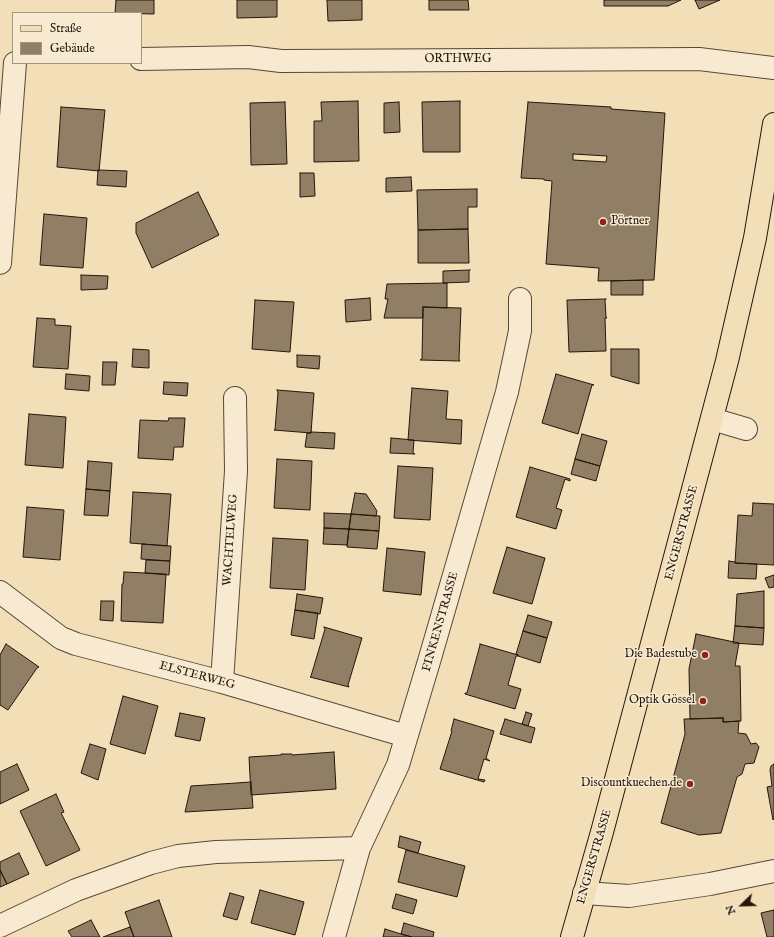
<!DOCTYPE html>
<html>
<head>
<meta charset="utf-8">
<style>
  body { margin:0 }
  #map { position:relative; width:774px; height:937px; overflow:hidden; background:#f3dfb7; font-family:"IM FELL English",serif }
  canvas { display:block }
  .legend { position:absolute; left:12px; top:12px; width:130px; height:52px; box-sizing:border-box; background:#f7ead0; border:1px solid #a39582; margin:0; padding:5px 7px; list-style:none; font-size:12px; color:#25160d }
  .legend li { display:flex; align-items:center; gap:8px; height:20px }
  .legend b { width:20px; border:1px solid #a39582 }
  .north { position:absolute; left:722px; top:885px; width:40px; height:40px; -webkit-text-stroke:3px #f7ead0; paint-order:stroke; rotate:247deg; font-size:11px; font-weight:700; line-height:16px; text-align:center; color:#25160d }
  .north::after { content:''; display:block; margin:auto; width:14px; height:18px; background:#25160d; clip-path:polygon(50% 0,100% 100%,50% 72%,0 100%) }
</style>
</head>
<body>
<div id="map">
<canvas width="774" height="937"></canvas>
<ul class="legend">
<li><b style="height:5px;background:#f3dfb7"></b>Straße</li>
<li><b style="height:11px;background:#907f65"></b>Gebäude</li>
</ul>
<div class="north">N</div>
</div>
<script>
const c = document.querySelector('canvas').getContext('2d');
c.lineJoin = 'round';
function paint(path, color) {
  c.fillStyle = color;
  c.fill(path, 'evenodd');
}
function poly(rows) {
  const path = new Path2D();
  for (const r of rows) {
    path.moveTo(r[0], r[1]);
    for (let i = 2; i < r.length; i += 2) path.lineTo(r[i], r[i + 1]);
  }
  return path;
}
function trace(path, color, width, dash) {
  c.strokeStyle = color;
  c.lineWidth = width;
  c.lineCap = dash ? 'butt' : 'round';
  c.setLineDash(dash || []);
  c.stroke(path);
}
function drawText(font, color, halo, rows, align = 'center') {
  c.font = font + ' "IM FELL English",serif';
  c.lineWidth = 3;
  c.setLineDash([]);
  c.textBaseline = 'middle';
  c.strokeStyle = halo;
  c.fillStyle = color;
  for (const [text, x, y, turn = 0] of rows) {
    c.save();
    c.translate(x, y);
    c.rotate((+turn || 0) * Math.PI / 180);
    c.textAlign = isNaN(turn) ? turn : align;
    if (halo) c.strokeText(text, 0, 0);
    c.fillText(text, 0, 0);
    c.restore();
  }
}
const building = poly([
  [116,0,154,0,154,14,115,13,116,0],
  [237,0,277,0,277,17,237,18,237,0],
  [327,0,362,0,362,20,328,21,327,0],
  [429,0,468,0,469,10,429,10,429,0],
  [604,0,681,0,668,6,604,6,604,0],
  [695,0,720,0,699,9,695,0],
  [358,101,359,161,314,162,314,121,322,121,321,102,358,101],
  [460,101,460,152,423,152,422,102,460,101],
  [285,102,287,164,251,165,250,103,285,102],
  [399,102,400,132,384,133,384,103,399,102],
  [528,102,611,107,611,109,665,113,654,280,598,281,599,268,546,264,552,181,544,180,544,179,521,178,528,102],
  [573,154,607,156,606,162,573,160,573,154],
  [61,107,105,110,99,171,57,167,61,107],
  [98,170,127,171,126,187,97,185,98,170],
  [300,173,314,173,315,196,300,197,300,173],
  [411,177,412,191,386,192,386,178,411,177],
  [477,189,477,207,468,207,468,229,418,230,417,190,477,189],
  [198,192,219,235,152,268,136,233,136,223,198,192],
  [44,214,87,218,83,268,40,265,44,214],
  [468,229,469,263,418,263,418,230,468,229],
  [470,270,469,271,469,282,443,283,443,271,470,270],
  [81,275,108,276,107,289,81,290,81,275],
  [643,280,643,295,611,295,611,281,643,280],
  [447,283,447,308,423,307,423,318,384,318,388,299,385,299,387,284,447,283],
  [370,298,371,320,346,322,345,300,370,298],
  [606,299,605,300,606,317,607,318,605,318,606,351,569,352,567,300,606,299],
  [255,300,294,302,290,352,252,349,255,300],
  [423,307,461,308,459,359,460,361,420,360,422,359,423,307],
  [37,318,55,319,55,325,71,326,68,369,33,367,37,318],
  [133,349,149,350,149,368,132,367,133,349],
  [611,349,639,349,639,384,611,376,611,349],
  [297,355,320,356,319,369,297,367,297,355],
  [103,362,117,362,115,385,102,385,103,362],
  [66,374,90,376,89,391,65,389,66,374],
  [556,374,594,385,592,385,578,434,542,423,556,374],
  [164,382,188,383,187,396,163,394,164,382],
  [412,388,448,391,446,419,462,420,461,444,408,440,412,388],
  [277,390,314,393,311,433,274,430,275,430,278,392,277,390],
  [29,414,66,417,63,468,25,465,29,414],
  [169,418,185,418,183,447,174,447,173,460,138,458,140,420,168,421,169,418],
  [311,432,335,433,334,449,305,447,307,433,311,433,311,432],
  [582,434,607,441,600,466,575,459,582,434],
  [391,438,414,440,413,453,415,454,390,453,391,438],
  [277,459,312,461,310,510,274,508,277,459],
  [575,459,600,466,596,481,571,474,575,459],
  [88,461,112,463,110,491,86,489,88,461],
  [398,466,433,468,430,520,394,518,398,466],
  [530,467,570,479,570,481,565,479,556,508,562,510,556,529,516,517,530,467],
  [86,489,110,491,108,516,84,515,86,489],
  [133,492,171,494,167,546,130,543,133,492],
  [355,493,366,494,377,511,376,516,351,514,355,493],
  [753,503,774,504,774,565,735,563,738,515,752,516,753,503],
  [27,507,64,510,60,560,23,557,27,507],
  [324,513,351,514,349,529,324,528,324,513],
  [351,514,380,516,379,531,349,529,351,514],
  [324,528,349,529,347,545,323,544,324,528],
  [349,529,379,531,377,549,347,547,349,529],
  [273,538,308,540,305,590,270,588,273,538],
  [142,544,171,546,170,561,141,559,142,544],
  [507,547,545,558,532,604,493,593,507,547],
  [387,548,425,552,421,595,383,591,387,548],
  [146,560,170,561,169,575,145,573,146,560],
  [729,561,735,562,735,563,757,564,756,579,728,578,729,561],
  [124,572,166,574,163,623,121,621,122,584,123,584,124,572],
  [774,575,774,587,769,588,765,578,774,575],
  [764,591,764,628,735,626,737,594,764,591],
  [297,594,323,598,320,614,295,610,297,594],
  [101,601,114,601,113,621,100,620,101,601],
  [295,610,318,613,314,639,291,635,295,610],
  [528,615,552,622,547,638,523,631,528,615],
  [735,626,764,628,763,645,733,643,735,626],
  [324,627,362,638,348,685,349,687,310,677,311,676,325,629,324,627],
  [523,631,547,638,540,663,518,656,518,655,516,654,523,631],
  [696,634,739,643,735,666,740,666,741,721,723,722,723,718,690,719,689,669,696,634],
  [6,644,39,667,37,668,8,710,0,705,0,655,6,644],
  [480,644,518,655,518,656,516,656,508,685,521,689,515,709,465,694,465,693,467,693,480,645,480,644],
  [123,696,158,706,145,754,110,744,123,696],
  [526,712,532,714,528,726,522,724,526,712],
  [180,713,205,718,200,741,175,736,180,713],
  [723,718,723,722,739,721,738,733,746,734,751,744,756,743,759,747,754,763,745,764,742,774,737,777,721,833,699,835,661,823,685,734,684,719,723,718],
  [454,719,494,731,486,758,490,761,484,759,478,779,485,780,484,782,440,769,452,731,451,731,454,719],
  [505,719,535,728,531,743,500,734,505,719],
  [90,744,106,749,98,780,81,773,90,744],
  [334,752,336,789,251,795,249,757,281,755,281,754,292,754,292,755,334,752],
  [17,764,29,790,0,804,0,772,17,764],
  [774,764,774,819,773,820,767,787,772,786,770,770,771,766,774,764],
  [251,782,253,808,185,812,191,786,251,782],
  [56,794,64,812,61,813,80,850,46,866,20,811,56,794],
  [400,836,421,842,418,853,398,847,400,836],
  [406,850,465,866,457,897,398,882,406,850],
  [19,853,29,874,7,884,0,870,0,862,19,853],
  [0,870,7,884,0,887,0,870],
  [260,890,304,902,295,935,251,923,260,890],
  [230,893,244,897,237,920,223,916,230,893],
  [396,894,417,900,413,914,392,908,396,894],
  [159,900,172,937,134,937,125,912,159,900],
  [774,910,774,937,767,937,761,913,774,910],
  [91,920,100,937,72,937,68,931,91,920],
  [404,923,434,932,433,937,412,937,401,934,404,923],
  [130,927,134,937,103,937,130,927],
  [385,929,401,934,412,937,383,937,385,929]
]);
paint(building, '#907f65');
trace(building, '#25160d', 1);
const minor = poly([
  [141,59,248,57,281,61,699,59,774,68],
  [0,263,15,63],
  [712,419,746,429],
  [0,592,61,638,76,644,222,682,406,736],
  [222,682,236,471,235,398],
  [584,893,629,896,710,884,774,871],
  [0,926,76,890,151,863,178,856,216,852,359,848],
  [334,937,359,848,398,765,430,658,507,392,520,331,520,299]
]);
const major = poly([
  [572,937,602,832,727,361,755,238,774,124]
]);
trace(minor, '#584838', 24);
trace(major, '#25160d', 24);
trace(minor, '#f7ead0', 22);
trace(major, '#f3dfb7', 22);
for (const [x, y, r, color] of [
  [603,222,4,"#8f2418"],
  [705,655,4,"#8f2418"],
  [703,701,4,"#8f2418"],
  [690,784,4,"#8f2418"]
]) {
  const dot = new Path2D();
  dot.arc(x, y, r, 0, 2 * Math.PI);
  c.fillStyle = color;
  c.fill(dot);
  trace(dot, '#f7ead0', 1.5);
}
drawText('12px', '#25160d', '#f7ead0', [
  ["ORTHWEG",458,60],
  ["ENGERSTRASSE",682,533,-75],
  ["WACHTELWEG",231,540,-86],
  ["FINKENSTRASSE",441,622,-74],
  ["ELSTERWEG",197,676,15],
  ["ENGERSTRASSE",595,857,-74]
]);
drawText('12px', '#25160d', '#f7ead0', [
  ["Pörtner",611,222,"left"],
  ["Die Badestube",697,655],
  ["Optik Gössel",695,701],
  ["Discountkuechen.de",682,784]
], 'right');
</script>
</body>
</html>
